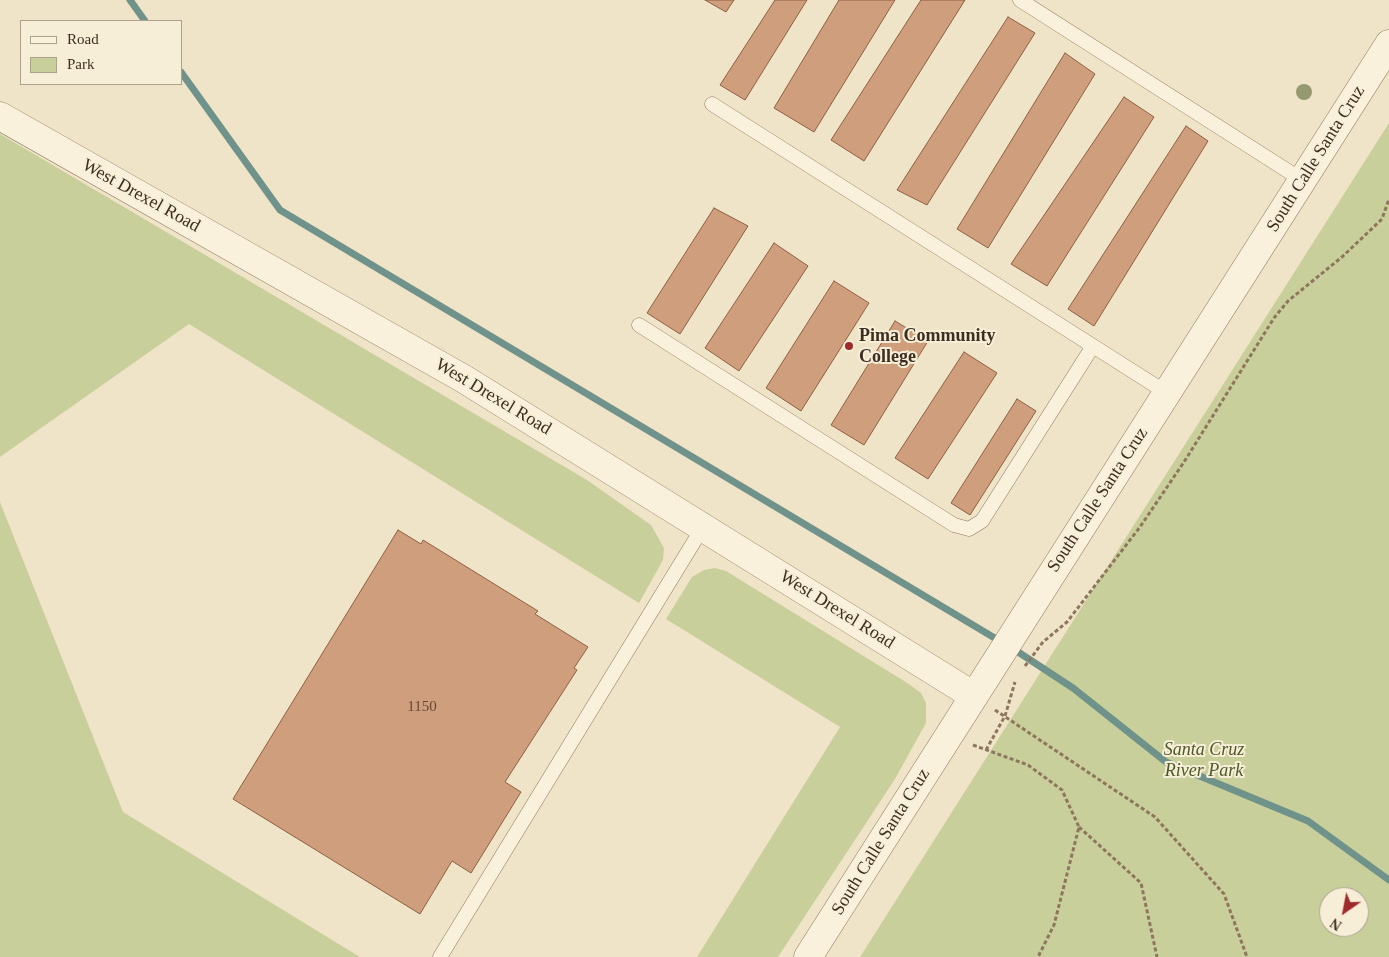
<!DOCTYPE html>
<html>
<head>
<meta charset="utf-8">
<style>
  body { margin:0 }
  #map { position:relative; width:1389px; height:957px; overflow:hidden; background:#f0e4c8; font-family:"Times New Roman",serif }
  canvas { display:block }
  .legend { position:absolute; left:20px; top:20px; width:162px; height:65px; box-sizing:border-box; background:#f7eed8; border:1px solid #ada18e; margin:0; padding:6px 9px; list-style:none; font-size:15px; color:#3d2e20 }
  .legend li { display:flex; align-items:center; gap:10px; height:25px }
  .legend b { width:25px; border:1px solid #ada18e }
  .north { position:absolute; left:1319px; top:887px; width:50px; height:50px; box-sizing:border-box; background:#f7eed8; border:1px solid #ada18e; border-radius:50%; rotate:213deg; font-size:14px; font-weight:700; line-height:20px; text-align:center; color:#3d2e20 }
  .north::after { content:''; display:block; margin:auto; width:18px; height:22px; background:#9e2a2b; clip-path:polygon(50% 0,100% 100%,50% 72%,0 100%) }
</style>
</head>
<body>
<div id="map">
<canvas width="1389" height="957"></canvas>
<ul class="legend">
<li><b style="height:6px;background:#faf1dc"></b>Road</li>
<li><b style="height:14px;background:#c9cf9b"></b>Park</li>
</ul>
<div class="north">N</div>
</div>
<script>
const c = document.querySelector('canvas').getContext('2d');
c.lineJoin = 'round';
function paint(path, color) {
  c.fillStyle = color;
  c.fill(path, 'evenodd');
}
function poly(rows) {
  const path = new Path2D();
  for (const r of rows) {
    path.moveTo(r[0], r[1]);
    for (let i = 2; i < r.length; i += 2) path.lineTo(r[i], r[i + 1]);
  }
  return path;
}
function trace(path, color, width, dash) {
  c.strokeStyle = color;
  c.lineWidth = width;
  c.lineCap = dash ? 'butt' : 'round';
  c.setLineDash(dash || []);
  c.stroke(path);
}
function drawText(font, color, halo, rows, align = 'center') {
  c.font = font + ' "Times New Roman",serif';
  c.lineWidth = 4;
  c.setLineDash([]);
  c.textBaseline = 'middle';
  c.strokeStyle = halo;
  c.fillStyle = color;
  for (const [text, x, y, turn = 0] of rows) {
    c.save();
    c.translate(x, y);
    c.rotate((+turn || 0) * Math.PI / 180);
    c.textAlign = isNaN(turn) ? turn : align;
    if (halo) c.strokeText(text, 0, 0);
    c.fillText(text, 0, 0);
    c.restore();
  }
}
paint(poly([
  [1389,123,1389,957,860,957,1092,591],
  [1329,897,1359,897,1359,927,1329,927],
  [0,134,587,480,651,525,664,548,663,560,639,603,189,324,0,457],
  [0,502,123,812,360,957,0,957],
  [715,568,726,571,909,684,921,693,926,703,926,723,895,779,778,957,697,957,840,727,666,619,692,577,704,570]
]), '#c9cf9b');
trace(poly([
  [130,0,145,21],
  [181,72,280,210,1003,643],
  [1012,648,1073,688,1166,762,1308,821,1389,880]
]), '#6f938a', 7);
const building = poly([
  [705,0,734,0,726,12,705,0],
  [775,0,807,0,745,100,720,85,775,0],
  [839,0,895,0,814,132,774,108,839,0],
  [921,0,965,0,864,161,831,140,921,0],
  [1008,17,1035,33,927,205,897,190,1008,17],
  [1065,53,1095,74,988,248,957,229,1065,53],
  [1124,97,1154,117,1047,286,1011,264,1124,97],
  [1186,126,1208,141,1094,326,1068,309,1186,126],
  [714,208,748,226,680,334,647,313,714,208],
  [774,243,808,266,739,371,705,348,774,243],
  [834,281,869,303,801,411,766,388,834,281],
  [895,321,928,341,864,445,831,425,895,321],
  [964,352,997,373,928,479,895,458,964,352],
  [1017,399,1036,411,970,515,951,503,1017,399],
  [398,530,421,544,423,540,538,611,535,614,588,647,574,668,577,670,505,782,521,792,471,873,452,861,420,914,233,799,398,530]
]);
paint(building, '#cf9f7d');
trace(building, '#8d5f41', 1);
const service = poly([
  [1020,0,1302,180],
  [712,104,1167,393],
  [639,325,954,525,969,529,982,521,1093,346],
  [440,957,703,527]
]);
const tertiary = poly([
  [0,116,464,379,974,696],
  [808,957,1389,44]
]);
trace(service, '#8d765c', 15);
trace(tertiary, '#8d765c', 29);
trace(poly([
  [1025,666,1043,642,1067,622,1140,527,1184,462,1274,318,1288,301,1342,257,1382,219,1389,199],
  [995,710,1155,817,1224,894,1247,957],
  [973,745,1028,765,1062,790,1079,827,1054,925,1038,957],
  [986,750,1005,716,1015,682],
  [1079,827,1141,883,1157,957]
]), '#8d765c', 3, [4, 2.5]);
trace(service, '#faf1dc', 14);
trace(tertiary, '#faf1dc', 28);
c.fillStyle = '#96986f';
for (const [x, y] of [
  [1304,92]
]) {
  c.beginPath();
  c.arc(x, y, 8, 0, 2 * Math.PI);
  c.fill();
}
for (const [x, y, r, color] of [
  [849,346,5,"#9e2a2b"]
]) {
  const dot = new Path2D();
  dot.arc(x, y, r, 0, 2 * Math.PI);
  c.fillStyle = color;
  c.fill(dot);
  trace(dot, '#f7eed8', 2);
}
drawText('15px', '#624a37', null, [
  ["1150",422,707]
]);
drawText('18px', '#3d2e20', '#f7eed8', [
  ["South Calle Santa Cruz",1316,159,-58],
  ["West Drexel Road",141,196,29],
  ["West Drexel Road",493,397,31],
  ["South Calle Santa Cruz",1098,500,-57],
  ["West Drexel Road",837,610,32],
  ["South Calle Santa Cruz",881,842,-58]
]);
drawText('bold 18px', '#3d2e20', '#f7eed8', [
  ["Pima Community",859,336],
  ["College",859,357]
], 'left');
drawText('italic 18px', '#4d5a26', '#f7eed8', [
  ["Santa Cruz",1204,750],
  ["River Park",1204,771]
]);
</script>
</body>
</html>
